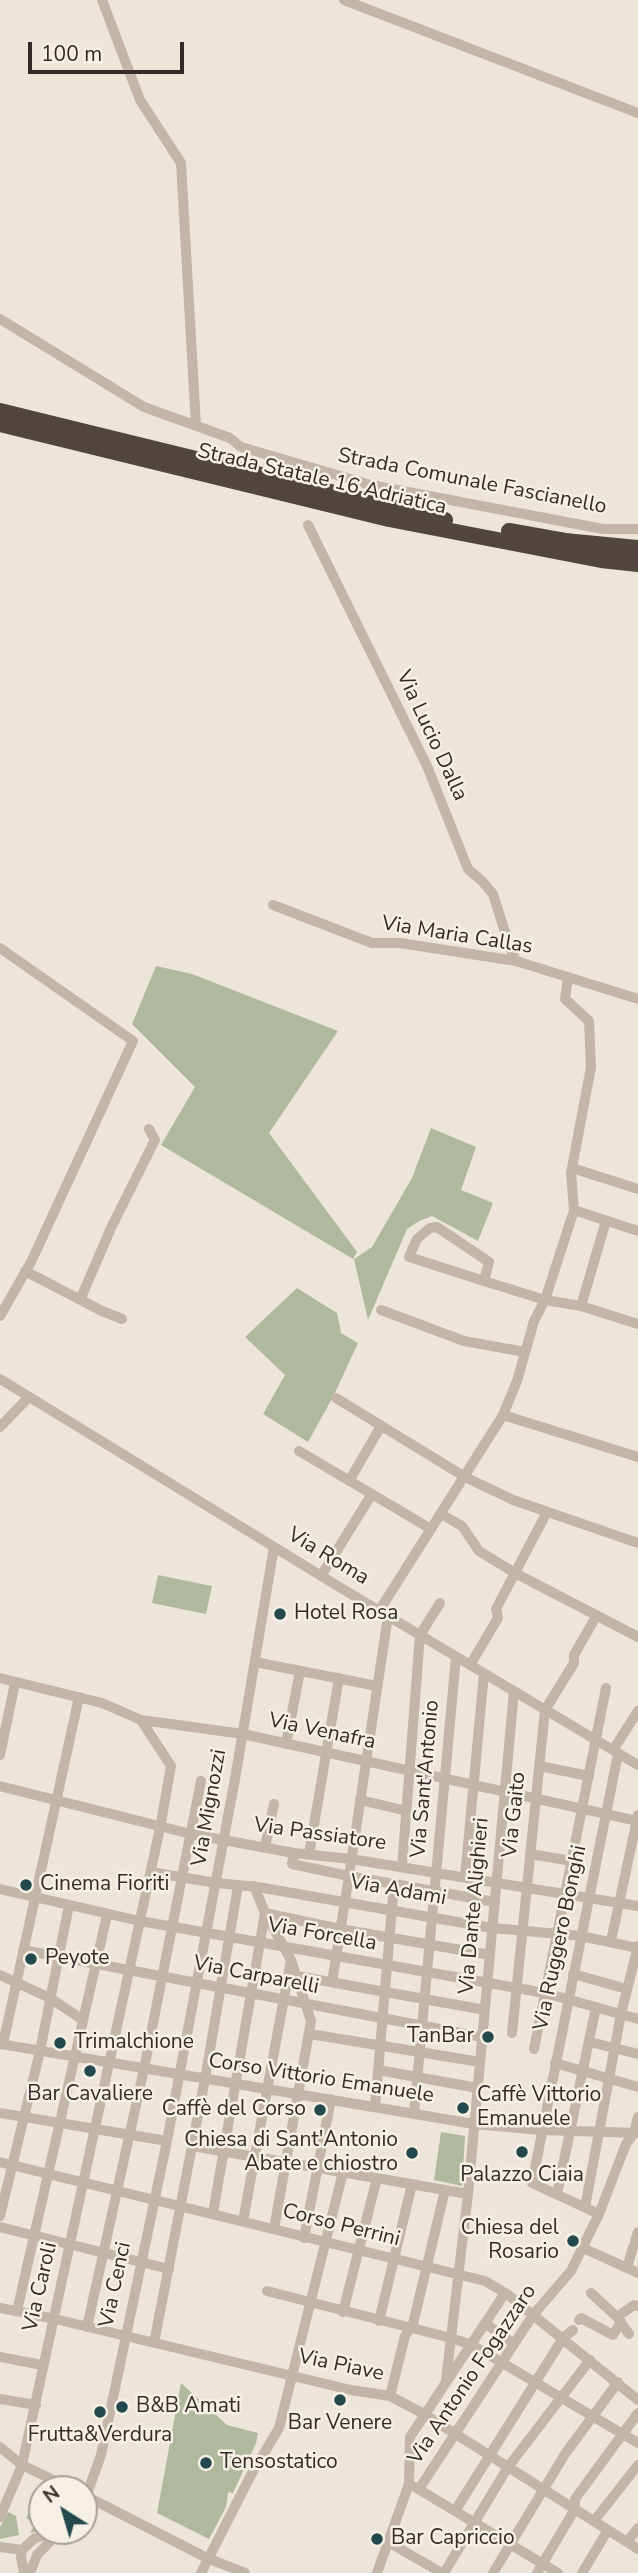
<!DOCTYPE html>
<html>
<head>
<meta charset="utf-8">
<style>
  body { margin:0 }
  #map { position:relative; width:638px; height:2573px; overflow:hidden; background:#ede5da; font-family:"Nunito Sans",sans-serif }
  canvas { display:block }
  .north { position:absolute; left:28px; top:2475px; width:70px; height:70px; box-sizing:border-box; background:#f6efe6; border:2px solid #a8a19a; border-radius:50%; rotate:323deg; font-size:19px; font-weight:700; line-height:28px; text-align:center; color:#322b27 }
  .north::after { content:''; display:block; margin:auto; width:24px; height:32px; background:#23494d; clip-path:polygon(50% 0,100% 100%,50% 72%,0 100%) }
  .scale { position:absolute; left:28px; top:42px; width:156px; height:32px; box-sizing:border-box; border:4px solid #322b27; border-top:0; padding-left:9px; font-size:21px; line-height:24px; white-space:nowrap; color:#322b27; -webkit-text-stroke:5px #f6efe6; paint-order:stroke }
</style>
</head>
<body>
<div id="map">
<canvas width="638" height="2573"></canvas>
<div class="north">N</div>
<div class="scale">100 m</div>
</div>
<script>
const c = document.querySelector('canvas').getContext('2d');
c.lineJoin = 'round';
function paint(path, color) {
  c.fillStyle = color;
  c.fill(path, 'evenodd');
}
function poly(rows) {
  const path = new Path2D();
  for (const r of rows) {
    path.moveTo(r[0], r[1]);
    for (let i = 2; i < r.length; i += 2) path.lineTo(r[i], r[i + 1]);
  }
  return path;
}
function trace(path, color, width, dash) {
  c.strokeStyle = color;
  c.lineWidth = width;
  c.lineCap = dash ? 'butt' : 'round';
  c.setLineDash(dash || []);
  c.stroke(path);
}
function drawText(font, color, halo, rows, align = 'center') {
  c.font = font + ' "Nunito Sans",sans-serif';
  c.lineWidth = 5;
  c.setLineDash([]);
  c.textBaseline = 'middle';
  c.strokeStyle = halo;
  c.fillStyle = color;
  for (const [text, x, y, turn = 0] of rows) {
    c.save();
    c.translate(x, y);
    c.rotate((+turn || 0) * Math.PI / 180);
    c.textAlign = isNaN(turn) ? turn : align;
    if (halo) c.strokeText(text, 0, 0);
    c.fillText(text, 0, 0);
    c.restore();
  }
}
paint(poly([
  [156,966,192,974,338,1031,269,1133,357,1252,353,1259,161,1145,195,1087,132,1024],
  [431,1128,476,1147,461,1190,493,1203,478,1241,432,1216,419,1221,407,1229,368,1320,354,1259,372,1247,412,1178],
  [297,1288,337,1313,341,1333,358,1343,333,1397,308,1442,263,1414,285,1375,245,1337],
  [158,1575,212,1586,206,1614,152,1603],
  [441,2132,465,2136,462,2186,434,2180],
  [181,2383,227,2425,258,2433,256,2443,233,2493,228,2492,226,2507,209,2539,157,2513],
  [35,2500,42,2502,42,2530,30,2533,36,2523,26,2518],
  [8,2512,16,2516,19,2535,0,2539,0,2527]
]), '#afba9d');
trace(poly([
  [102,0,140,100,181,163,196,426],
  [344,0,638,113],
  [0,319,144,407,230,438,241,447,371,485,603,529,638,529],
  [308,525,427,766,468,869,482,881,493,894,510,948,516,961],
  [273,905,372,943,400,943,516,961,638,999],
  [0,948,133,1041,31,1262,0,1316],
  [572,1168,638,1189],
  [574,1210,638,1231],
  [25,1271,100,1310,122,1319],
  [484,1281,489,1262,437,1227,430,1228,417,1239,409,1257,484,1281,545,1300,581,1306,638,1324],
  [80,1300,111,1228,155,1140,149,1129],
  [581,1306,606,1221],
  [381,1310,464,1341,525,1352],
  [0,1379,341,1588,638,1765],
  [336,1398,465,1477,513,1500,638,1543],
  [503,1415,638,1457],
  [0,1427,29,1397],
  [299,1451,431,1529],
  [349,1481,381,1426],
  [441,1514,462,1526,479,1551,515,1573,638,1637],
  [321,1576,372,1494],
  [379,1611,503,1415,517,1381,534,1321,545,1300,574,1210,571,1173,591,1067,589,1021,565,999,568,978],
  [255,1662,377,1686],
  [470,1665,498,1618,496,1609,547,1512],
  [0,1678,102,1703,141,1720,243,1734,638,1821],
  [286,1744,300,1671],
  [613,1750,638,1711],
  [0,1755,15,1683],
  [539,1766,589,1776],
  [0,1786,191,1834,294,1853,351,1859,638,1906],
  [360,1800,407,1811],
  [265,1847,274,1804],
  [294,1853,292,1864,349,1876,388,1616],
  [309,1854,339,1678],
  [530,1854,572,1861],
  [402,1867,420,1635,440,1603],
  [151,1872,216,1883,258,1887,492,1928,581,1936,638,1948],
  [465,1877,484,1673],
  [0,1889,140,1921,545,1993,638,2019],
  [265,1913,340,1929,490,1955],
  [611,1941,638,1815],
  [23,1950,482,2037],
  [573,1974,627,1989],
  [0,1975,50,1998,83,2020],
  [297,1976,485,2010],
  [332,1982,349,1876,495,1902],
  [512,2033,545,1710,574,1663,574,1655,597,1615],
  [310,2034,480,2062],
  [590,2042,638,2054],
  [0,2044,474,2124,541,2130,638,2133],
  [3,2044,79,1697],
  [534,2049,606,1688],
  [555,2063,638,2087],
  [378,2070,478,2088],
  [375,2107,394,1884],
  [0,2113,167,2141],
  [414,2113,456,1657],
  [192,2146,468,2194],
  [0,2162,485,2281,507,2294,638,2400],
  [557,2194,596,2007],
  [585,2207,621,2014,638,1946],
  [213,2213,265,1913,254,1886],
  [599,2214,532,2183,618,1754],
  [0,2216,40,2051,69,1905],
  [243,2221,291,1960,265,1913],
  [0,2227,169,2269],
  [274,2229,311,2021,291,1960],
  [304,2238,331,2099],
  [635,2241,638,2232],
  [583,2248,638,2273],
  [627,2268,633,2247],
  [267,2291,451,2338,472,2345,638,2443],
  [591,2293,617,2317,629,2334],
  [0,2308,55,2319,351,2390,390,2396,424,2414,638,2549],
  [17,2311,107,1915],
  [343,2312,377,2178],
  [617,2317,634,2305,638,2306],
  [579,2320,581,2318,613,2335,621,2322],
  [379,2321,412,2184],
  [486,2324,514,2344],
  [87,2327,144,2069,201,1781],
  [154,2343,205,2079,238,1886],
  [0,2357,42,2365],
  [446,2380,468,2194,514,1691],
  [390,2396,405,2336,413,2324,445,2190],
  [0,2399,36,2405],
  [0,2447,22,2465,72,2489],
  [415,2487,558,2573],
  [419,2489,533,2315,571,2271,599,2214,626,2144,634,2133,638,2117],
  [84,2495,207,2558,245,2573],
  [84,2502,101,2455,167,2141,235,1779,274,1547],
  [455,2511,563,2338,573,2330],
  [0,2517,22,2465,160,1828,171,1766,141,1720],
  [594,2521,638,2465],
  [627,2542,638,2528],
  [390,2543,442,2573],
  [0,2547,22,2550],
  [24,2573,21,2557,22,2550,35,2538,59,2531],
  [30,2573,37,2555,58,2533],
  [201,2573,251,2475,279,2428,343,2172],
  [377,2573,409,2484,410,2437,505,2293],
  [444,2573,508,2467,590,2360],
  [493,2573,565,2454,618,2382],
  [537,2573,575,2509,575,2499,638,2413],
  [582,2573,608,2530]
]), '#c3b5a8', 10);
trace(poly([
  [0,411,445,520],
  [0,424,389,519,601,560,638,564],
  [509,531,565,541,638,548]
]), '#51453f', 16);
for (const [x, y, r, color] of [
  [280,1614,7,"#23494d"],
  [26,1885,7,"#23494d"],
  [31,1959,7,"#23494d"],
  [488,2037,7,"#23494d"],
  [60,2043,7,"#23494d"],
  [90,2071,7,"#23494d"],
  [463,2108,7,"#23494d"],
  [320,2110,7,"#23494d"],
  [522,2152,7,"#23494d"],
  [412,2153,7,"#23494d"],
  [573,2241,7,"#23494d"],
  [340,2400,7,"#23494d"],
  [122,2407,7,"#23494d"],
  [100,2412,7,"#23494d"],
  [206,2463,7,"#23494d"],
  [377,2539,7,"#23494d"]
]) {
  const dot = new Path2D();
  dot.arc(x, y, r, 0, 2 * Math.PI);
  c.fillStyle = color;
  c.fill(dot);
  trace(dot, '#f6efe6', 2.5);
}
drawText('21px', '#322b27', '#f6efe6', [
  ["Strada Statale 16 Adriatica",322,480,13],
  ["Strada Comunale Fascianello",472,482,11],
  ["Via Lucio Dalla",431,736,65],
  ["Via Maria Callas",457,936,9],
  ["Via Roma",328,1557,31],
  ["Via Venafra",322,1732,12],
  ["Via Sant'Antonio",426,1779,-85],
  ["Via Mignozzi",210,1808,-80],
  ["Via Gaito",515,1815,-84],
  ["Via Passiatore",320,1835,8],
  ["Via Adami",398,1891,10],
  ["Via Dante Alighieri",475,1906,-85],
  ["Via Forcella",322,1935,10],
  ["Via Ruggero Bonghi",561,1938,-78],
  ["Via Carparelli",256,1976,11],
  ["Corso Vittorio Emanuele",321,2079,9],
  ["Corso Perrini",341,2226,14],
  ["Via Cenci",116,2285,-78],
  ["Via Caroli",41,2287,-77],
  ["Via Piave",341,2366,12],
  ["Via Antonio Fogazzaro",473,2375,-56]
]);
drawText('21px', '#322b27', '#f6efe6', [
  ["Hotel Rosa",294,1614],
  ["Cinema Fioriti",40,1885],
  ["Peyote",45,1959],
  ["TanBar",474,2037,"right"],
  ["Trimalchione",74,2043],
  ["Bar Cavaliere",90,2095,"center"],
  ["Caffè Vittorio",477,2096],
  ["Emanuele",477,2120],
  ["Caffè del Corso",306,2110,"right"],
  ["Chiesa di Sant'Antonio",398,2141,"right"],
  ["Abate e chiostro",398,2165,"right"],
  ["Palazzo Ciaia",522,2176,"center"],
  ["Chiesa del",559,2229,"right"],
  ["Rosario",559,2253,"right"],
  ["B&B Amati",136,2407],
  ["Bar Venere",340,2424,"center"],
  ["Frutta&Verdura",100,2436,"center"],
  ["Tensostatico",220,2463],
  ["Bar Capriccio",391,2539]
], 'left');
</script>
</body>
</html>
